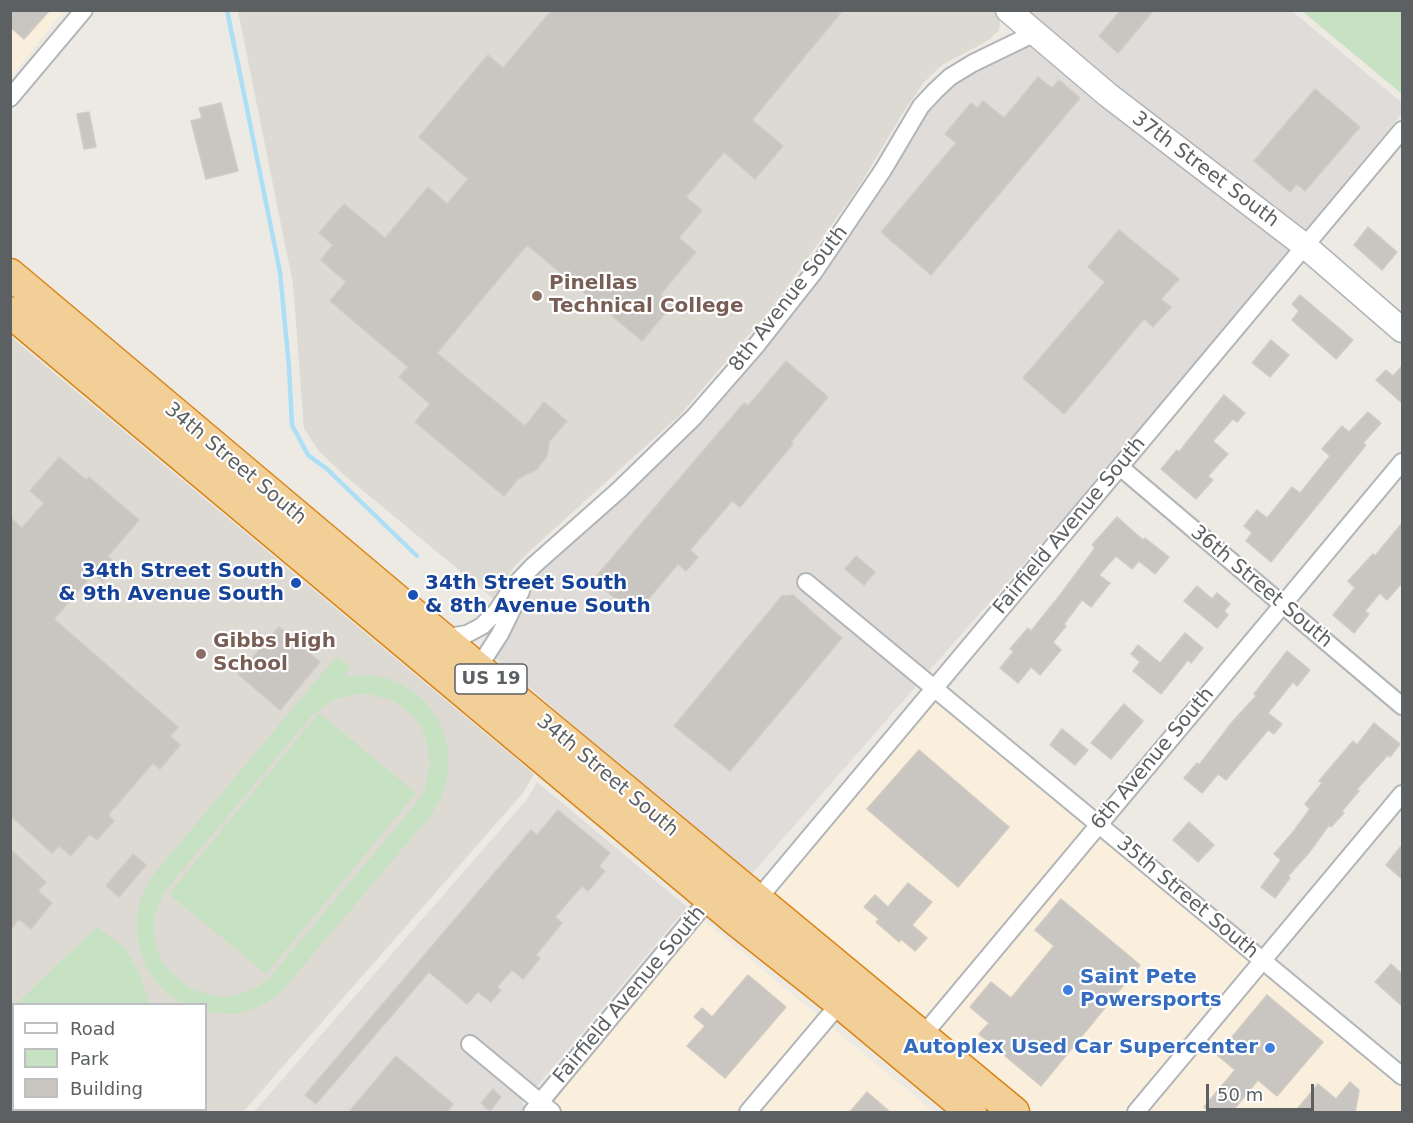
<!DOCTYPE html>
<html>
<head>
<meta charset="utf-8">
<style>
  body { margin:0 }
  #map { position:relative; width:1413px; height:1123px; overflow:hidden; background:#edeae4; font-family:"DejaVu Sans",sans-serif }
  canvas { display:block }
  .frame { position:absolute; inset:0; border:12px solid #5c6063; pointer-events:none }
  .legend { position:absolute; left:12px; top:1003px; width:195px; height:108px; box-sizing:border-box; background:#fff; border:2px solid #bebfc1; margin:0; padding:8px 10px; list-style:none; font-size:18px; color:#5c6063 }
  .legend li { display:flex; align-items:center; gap:12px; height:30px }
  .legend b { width:30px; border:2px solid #bebfc1 }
  .scale { position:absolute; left:1206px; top:1084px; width:108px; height:27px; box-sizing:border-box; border:3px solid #5c6063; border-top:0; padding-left:8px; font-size:18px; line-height:21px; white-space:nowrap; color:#5c6063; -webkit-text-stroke:4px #fff; paint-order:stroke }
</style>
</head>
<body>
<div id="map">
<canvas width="1413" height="1123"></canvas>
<div class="frame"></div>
<ul class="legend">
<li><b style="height:8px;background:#fff"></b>Road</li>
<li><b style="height:16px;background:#c7e2c3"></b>Park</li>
<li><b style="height:16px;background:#c9c5c1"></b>Building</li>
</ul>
<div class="scale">50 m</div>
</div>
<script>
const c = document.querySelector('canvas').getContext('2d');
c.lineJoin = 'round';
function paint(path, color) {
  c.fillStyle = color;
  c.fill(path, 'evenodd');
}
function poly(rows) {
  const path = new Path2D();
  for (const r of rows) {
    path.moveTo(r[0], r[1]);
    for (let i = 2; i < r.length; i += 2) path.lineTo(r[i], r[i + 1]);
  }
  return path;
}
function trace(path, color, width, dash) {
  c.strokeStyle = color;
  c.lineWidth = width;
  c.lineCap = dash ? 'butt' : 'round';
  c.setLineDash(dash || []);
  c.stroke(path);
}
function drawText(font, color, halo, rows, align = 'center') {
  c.font = font + ' "DejaVu Sans",sans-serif';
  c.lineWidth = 4.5;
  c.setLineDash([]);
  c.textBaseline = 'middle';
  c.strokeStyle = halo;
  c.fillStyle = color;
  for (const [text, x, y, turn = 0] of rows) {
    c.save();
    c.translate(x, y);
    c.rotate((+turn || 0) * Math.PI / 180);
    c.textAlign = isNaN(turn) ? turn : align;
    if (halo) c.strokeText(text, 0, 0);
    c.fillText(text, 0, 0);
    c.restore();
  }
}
paint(poly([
  [11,11,63,11,11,77],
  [936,699,1088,825,922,1024,772,895],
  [1100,836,1252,961,1125,1112,1026,1112,934,1034],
  [703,920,818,1016,737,1112,564,1112,551,1102],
  [1265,972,1402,1086,1402,1112,1146,1112],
  [831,1027,934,1112,758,1112]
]), '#faefdc');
paint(poly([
  [1019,11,1292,11,1402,103,1402,113,1302,234],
  [1034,43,1292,246,1091,488,927,673,804,571,795,582,918,684,750,876,495,658,508,638,540,571,625,496,700,423,762,352,820,278,849,237,890,175,928,111,955,83,977,70],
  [537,782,687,907,522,1104,526,1107,521,1112,254,1112,528,798]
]), '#dfdcd9');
paint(poly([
  [998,10,1001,17,999,30,989,40,942,65,924,82,901,116,858,188,771,309,680,415,532,549,513,568,494,599,344,475,319,451,304,429,293,284,238,11],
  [10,336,534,774,523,793,243,1112,11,1112],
  [14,1004,206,1004,206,1110,14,1110]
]), '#ddd9d3');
paint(poly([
  [1302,11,1402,11,1402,94],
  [337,656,351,668,344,677,370,675,386,678,401,684,415,693,427,704,437,718,444,734,448,750,448,767,446,784,440,800,431,815,281,992,267,1002,251,1010,234,1014,206,1012,206,1004,182,1004,168,994,156,982,146,967,140,951,137,933,137,915,141,898,149,882,159,868],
  [357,694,370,694,394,701,413,716,421,727,426,739,430,764,425,789,419,800,270,977,259,986,246,992,232,996,218,997,191,989,169,971,161,959,156,946,154,932,154,917,165,891,313,714,333,700],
  [319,713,416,793,266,974,169,894],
  [97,927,125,948,140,975,150,1004,16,1004]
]), '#c7e2c3');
trace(poly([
  [227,10,280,272,289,367,292,425,308,455,327,469,417,556]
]), '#acdff6', 4.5);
const building = poly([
  [10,10,50,10,24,39,10,27,10,10],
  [552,10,843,10,752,120,783,146,755,179,724,152,686,197,702,210,679,238,696,252,660,295,672,305,642,341,527,245,437,353,525,426,544,402,567,421,549,442,547,456,537,469,518,479,504,496,415,422,430,404,399,377,408,367,330,301,346,282,321,260,333,245,319,233,344,204,385,238,428,187,447,204,468,179,419,137,488,55,503,68,552,10],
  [1121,10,1154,10,1118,53,1099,36,1121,10],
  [1038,77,1052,88,1059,80,1080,98,931,275,881,232,956,143,945,134,971,103,978,108,983,101,1004,118,1038,77],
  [1315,89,1360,127,1305,191,1297,184,1290,192,1254,161,1315,89],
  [221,103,238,171,206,179,191,121,202,118,199,108,221,103],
  [89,112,96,147,84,149,77,114,89,112],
  [1368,227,1397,252,1382,270,1354,245,1368,227],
  [1119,230,1179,279,1161,299,1171,307,1153,327,1144,319,1064,414,1023,378,1105,282,1088,267,1119,230],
  [1300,295,1353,340,1336,359,1292,320,1299,311,1292,304,1300,295],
  [1271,340,1289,355,1270,377,1252,363,1271,340],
  [786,361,828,397,791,442,793,444,740,507,732,501,690,550,698,557,686,571,678,564,635,615,593,580,744,403,748,406,786,361],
  [1402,366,1402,403,1376,380,1386,370,1393,376,1402,366],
  [1224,395,1245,413,1237,422,1233,419,1213,441,1228,454,1208,476,1213,480,1196,499,1161,469,1177,450,1179,452,1224,395],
  [1368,412,1381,423,1363,443,1366,445,1271,562,1246,541,1252,533,1244,526,1257,510,1267,518,1292,487,1300,493,1330,456,1322,449,1342,426,1349,432,1368,412],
  [59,457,86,480,89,477,139,520,108,556,117,565,103,582,93,574,54,619,178,727,170,736,180,745,160,769,153,763,108,815,114,821,97,840,90,834,71,856,59,846,52,853,10,815,10,517,22,528,44,503,30,491,59,457],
  [1117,517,1143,540,1145,538,1169,557,1155,574,1139,561,1132,569,1116,556,1099,575,1110,583,1091,607,1082,600,1064,624,1066,626,1053,642,1061,650,1040,675,1031,667,1018,683,1000,668,1014,651,1010,649,1028,628,1031,631,1060,595,1095,548,1092,545,1117,517],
  [1402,523,1402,583,1387,600,1380,593,1365,611,1369,614,1354,633,1333,615,1355,588,1348,581,1373,554,1375,556,1402,523],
  [856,556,875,572,864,585,845,569,856,556],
  [1197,586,1212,599,1217,593,1230,604,1224,611,1228,615,1217,628,1184,601,1197,586],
  [793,595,842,638,730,771,674,726,782,596,793,595],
  [279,627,320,662,280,710,238,674,279,627],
  [1185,633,1203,648,1191,663,1188,660,1161,694,1133,671,1140,662,1131,654,1138,645,1160,663,1185,633],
  [1287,651,1310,670,1297,686,1293,682,1268,713,1282,724,1274,734,1268,730,1226,780,1218,774,1202,793,1184,778,1197,763,1199,765,1233,721,1256,696,1254,694,1287,651],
  [1124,704,1143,721,1111,759,1091,743,1124,704],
  [1374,723,1400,744,1390,757,1388,755,1357,789,1359,791,1342,811,1344,813,1331,827,1329,825,1308,854,1288,876,1290,878,1275,898,1261,887,1281,860,1274,854,1293,832,1310,809,1305,804,1322,783,1319,781,1353,741,1357,745,1374,723],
  [1062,729,1088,750,1075,765,1050,745,1062,729],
  [919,750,1009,827,958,887,867,809,919,750],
  [558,810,610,853,599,866,605,871,588,891,582,886,555,917,562,923,536,955,540,958,523,979,512,970,497,987,501,990,491,1002,478,992,467,1004,429,972,316,1104,305,1095,531,830,537,835,558,810],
  [1189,822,1214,845,1198,862,1173,840,1189,822],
  [1402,845,1402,879,1386,865,1402,845],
  [10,849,46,882,38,891,52,903,31,929,19,919,10,930,10,849],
  [133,854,146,865,119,897,106,886,133,854],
  [908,883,932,902,912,925,927,938,915,951,901,939,899,942,876,922,879,919,864,907,875,895,888,907,908,883],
  [1061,899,1140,965,1041,1086,979,1034,989,1023,970,1007,991,982,1011,998,1054,946,1035,930,1061,899],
  [1391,964,1402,974,1402,1006,1375,982,1391,964],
  [748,975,786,1007,725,1078,687,1046,705,1026,694,1017,702,1008,712,1017,748,975],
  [1267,995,1323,1042,1277,1096,1258,1080,1231,1113,1211,1113,1204,1107,1235,1070,1217,1055,1267,995],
  [396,1056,453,1104,446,1113,348,1113,396,1056],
  [1350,1082,1359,1090,1355,1113,1294,1113,1318,1084,1336,1099,1350,1082],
  [493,1089,501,1097,490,1111,481,1103,493,1089],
  [867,1092,891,1113,849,1113,867,1092]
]);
paint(building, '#c9c5c1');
trace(building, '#d1cbc3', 1.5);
const street = poly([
  [10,98,84,10],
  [1120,467,1402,706],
  [806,582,1402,1076],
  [442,638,467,634,482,626,496,612,513,587,533,566,619,490,694,417,755,347,814,272,883,170,921,106,935,91,950,77,973,63,1035,33],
  [478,668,500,634,521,591],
  [752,906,1402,130],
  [919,1040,1402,462],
  [470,1044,552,1112],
  [532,1112,713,894],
  [748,1112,840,1003],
  [1136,1112,1402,794]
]);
const secondary = poly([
  [1008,10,1108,95,1305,246,1402,330]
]);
const highway = poly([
  [10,274,478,668,1014,1112],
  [10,312,738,922,840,1003,971,1112]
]);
trace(street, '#b2b5b8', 20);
trace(secondary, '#b1b4b8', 27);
trace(highway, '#da8417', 33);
trace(street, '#fff', 16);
trace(secondary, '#fff', 24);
trace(highway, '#f2cf97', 30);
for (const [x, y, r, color] of [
  [537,296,6,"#8d6e63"],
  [296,583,6,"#1a4fb4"],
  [413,595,6,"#1a4fb4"],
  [201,654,6,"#8d6e63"],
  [1068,990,6,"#3f7fe0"],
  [1270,1048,6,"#3f7fe0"]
]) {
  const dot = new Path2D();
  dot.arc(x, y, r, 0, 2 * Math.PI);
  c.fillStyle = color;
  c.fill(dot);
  trace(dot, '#fff', 2);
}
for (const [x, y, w] of [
  [491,679,72]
]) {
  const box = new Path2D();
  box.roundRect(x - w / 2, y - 15, w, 30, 4.5);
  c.fillStyle = '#fff';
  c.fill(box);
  trace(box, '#5c6063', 1.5);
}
drawText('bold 18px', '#5c6063', null, [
  ["US 19",491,679]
]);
drawText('20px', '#5c6063', '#fff', [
  ["37th Street South",1205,170,37],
  ["8th Avenue South",789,299,-52],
  ["34th Street South",235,464,40],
  ["Fairfield Avenue South",1070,526,-50],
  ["36th Street South",1261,587,40],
  ["6th Avenue South",1153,759,-50],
  ["34th Street South",607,776,40],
  ["35th Street South",1187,898,40],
  ["Fairfield Avenue South",630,995,-50]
]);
drawText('bold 20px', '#785e54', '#fff', [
  ["Pinellas",549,284],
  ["Technical College",549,307],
  ["Gibbs High",213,642],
  ["School",213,665]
], 'left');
drawText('bold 20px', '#164399', '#fff', [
  ["34th Street South",284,572],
  ["& 9th Avenue South",284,595],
  ["34th Street South",425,584,"left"],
  ["& 8th Avenue South",425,607,"left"]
], 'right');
drawText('bold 20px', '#366cbe', '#fff', [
  ["Saint Pete",1080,978],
  ["Powersports",1080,1001],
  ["Autoplex Used Car Supercenter",1258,1048,"right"]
], 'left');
</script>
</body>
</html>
